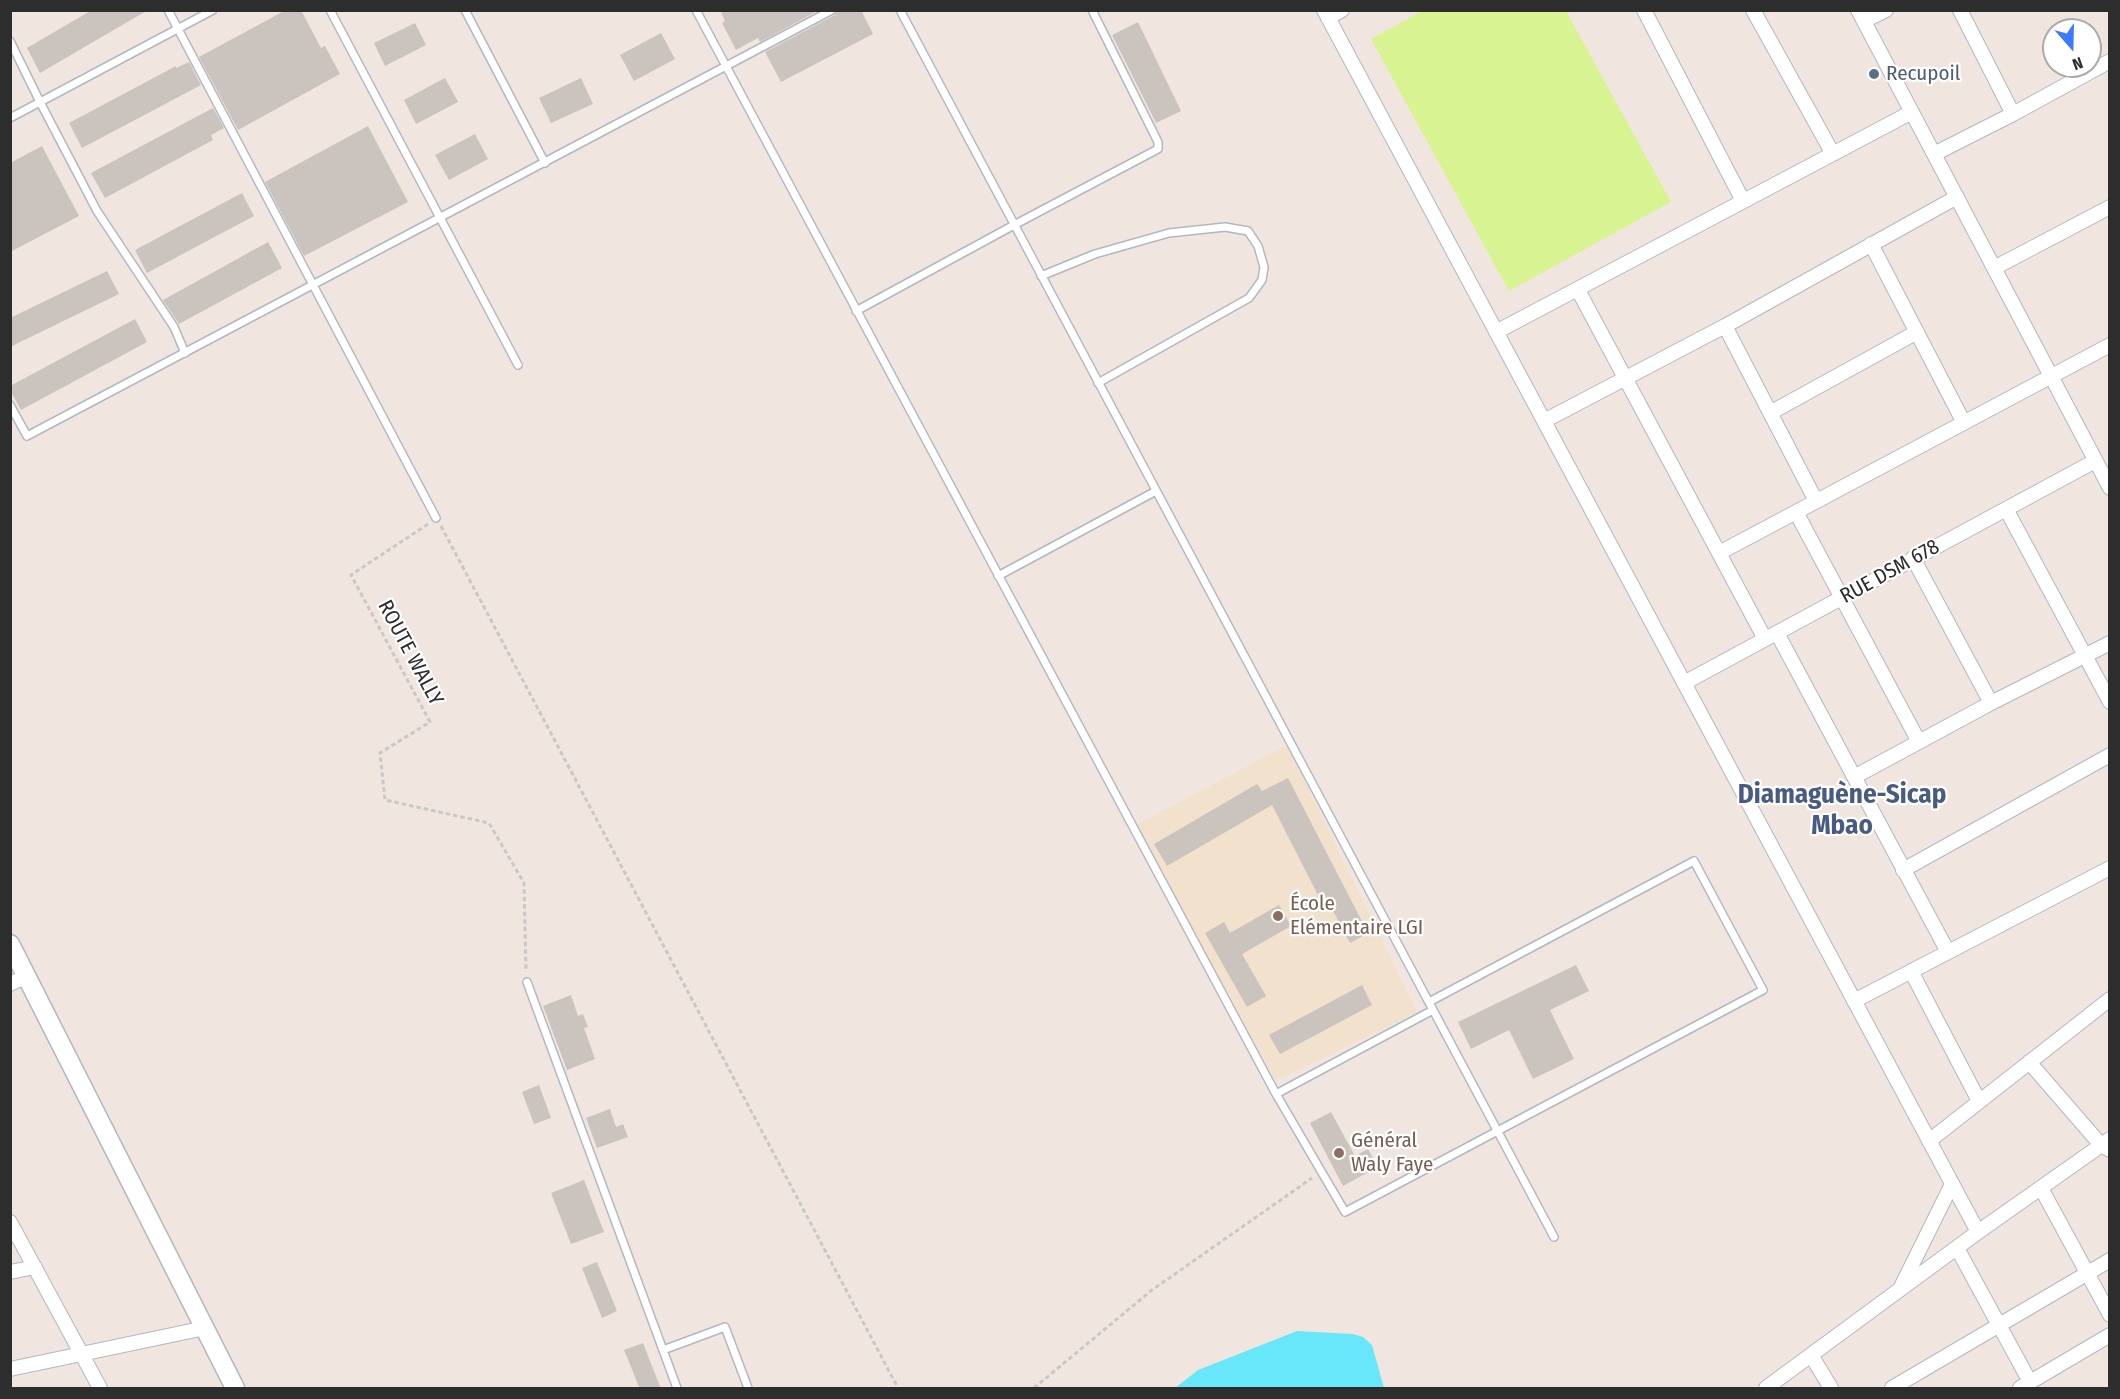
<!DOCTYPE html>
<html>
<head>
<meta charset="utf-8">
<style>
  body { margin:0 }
  #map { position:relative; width:2120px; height:1399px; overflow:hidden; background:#f0e6df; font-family:"Fira Sans Condensed",sans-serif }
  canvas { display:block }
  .frame { position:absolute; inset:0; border:12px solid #2d2d2d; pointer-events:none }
  .north { position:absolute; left:2042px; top:18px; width:60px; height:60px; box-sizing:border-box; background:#fff; border:2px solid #ababab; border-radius:50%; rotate:160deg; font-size:16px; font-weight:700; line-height:24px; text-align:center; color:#2d2d2d }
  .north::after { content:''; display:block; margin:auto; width:21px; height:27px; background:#3c7bff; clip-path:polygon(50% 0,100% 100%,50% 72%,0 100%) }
</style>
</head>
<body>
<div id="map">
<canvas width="2120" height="1399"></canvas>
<div class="frame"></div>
<div class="north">N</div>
</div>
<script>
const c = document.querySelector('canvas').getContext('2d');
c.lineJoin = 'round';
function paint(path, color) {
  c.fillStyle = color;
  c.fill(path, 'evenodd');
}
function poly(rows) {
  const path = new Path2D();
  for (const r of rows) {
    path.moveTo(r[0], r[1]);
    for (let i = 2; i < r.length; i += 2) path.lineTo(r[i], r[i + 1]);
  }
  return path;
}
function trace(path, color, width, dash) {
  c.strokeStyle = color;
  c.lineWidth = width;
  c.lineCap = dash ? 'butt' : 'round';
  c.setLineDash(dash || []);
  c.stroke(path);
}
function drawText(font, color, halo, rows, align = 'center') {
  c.font = font + ' "Fira Sans Condensed",sans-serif';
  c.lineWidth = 4.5;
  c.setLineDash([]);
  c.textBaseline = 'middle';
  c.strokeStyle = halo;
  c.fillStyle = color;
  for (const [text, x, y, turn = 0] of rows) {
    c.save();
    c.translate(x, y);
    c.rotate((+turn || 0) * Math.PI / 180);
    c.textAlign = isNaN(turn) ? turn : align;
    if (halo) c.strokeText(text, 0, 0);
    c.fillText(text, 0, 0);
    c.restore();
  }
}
paint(poly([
  [1287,745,1417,1012,1276,1081,1136,825]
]), '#f2e1cd');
paint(poly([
  [1424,10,1566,11,1671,202,1509,291,1371,39]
]), '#d7f392');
paint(poly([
  [1297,1331,1353,1334,1363,1337,1372,1345,1384,1388,1175,1388,1198,1370]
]), '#69e7fa');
paint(poly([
  [92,10,148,10,40,73,27,48],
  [286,10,301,10,321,48,325,46,340,74,238,130,199,57],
  [720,10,819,10,760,42,758,38,736,50,722,23,725,21],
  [838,10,861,10,873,34,781,82,765,52,835,15],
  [1138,22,1181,111,1156,123,1112,35],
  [415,23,426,45,385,66,374,43],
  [661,33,675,59,634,81,620,55],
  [189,62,201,85,82,148,69,123,176,66,176,68],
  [445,78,458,102,416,124,404,100],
  [581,78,593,104,551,123,539,98],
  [213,108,224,128,211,135,213,140,105,198,91,173],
  [368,126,408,202,304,256,265,182],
  [475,134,488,159,449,180,435,155],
  [42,146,79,216,10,252,10,163],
  [242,193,254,216,147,273,135,250],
  [268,242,282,268,179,324,163,300],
  [107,271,119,294,10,347,10,318],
  [135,319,147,342,21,410,10,390,10,386],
  [1288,778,1368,933,1350,943,1325,895,1319,897,1272,805,1167,866,1154,844,1257,784,1262,791],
  [1279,905,1291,926,1242,954,1266,996,1247,1007,1205,933,1224,922,1230,933],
  [1576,965,1589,991,1550,1010,1574,1059,1533,1079,1509,1030,1471,1049,1458,1022],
  [1362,985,1372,1005,1280,1054,1269,1035],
  [571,995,578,1016,583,1014,588,1027,584,1028,595,1059,567,1070,543,1006],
  [539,1085,551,1118,534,1124,522,1092],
  [610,1109,616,1127,623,1124,628,1137,597,1148,586,1118],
  [1331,1112,1355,1156,1368,1149,1378,1167,1343,1186,1310,1123],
  [584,1180,604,1232,571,1244,551,1193],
  [597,1262,617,1311,602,1318,582,1268],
  [643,1343,661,1389,640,1389,624,1350]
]), '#cbc3be');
const service = poly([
  [168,10,436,518],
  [330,10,518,365],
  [465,10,545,163],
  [696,10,1276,1094,1345,1212,1763,990,1694,861,1429,1002],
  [900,10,1554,1237],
  [10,41,40,102,97,211,174,327,185,353],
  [10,118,213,10],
  [1041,276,1095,254,1169,233,1225,227,1248,231,1258,246,1264,267,1262,280,1249,298,1098,383],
  [856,311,1014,225,1158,149,1158,142,1092,10],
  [10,405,27,436,832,10],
  [998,576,1156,491],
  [527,982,677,1388],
  [1276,1094,1433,1010],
  [663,1350,725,1327,748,1388]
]);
const minor = poly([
  [1324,10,1978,1232],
  [1644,10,1743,201],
  [1753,10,1833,154],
  [1858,10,2110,488],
  [1960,10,2013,114],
  [1328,18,1342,10],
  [1864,21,1886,10],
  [1934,154,2013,114,2110,61],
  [1871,244,1964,423],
  [1994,268,2110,207],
  [1578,290,1765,639],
  [1725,326,1816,501],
  [1496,332,1912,112],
  [1770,413,1917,332],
  [1544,421,1725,326,1957,197],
  [2006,509,2110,702],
  [1796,512,1919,742],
  [1719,553,2110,345],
  [1913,558,1991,703],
  [1777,633,1948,952],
  [1684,683,2095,461],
  [1854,777,1991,703,2110,643],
  [1903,870,2110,755],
  [1911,971,1979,1101],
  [10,984,27,976],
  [1854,1001,2110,868],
  [2029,1062,2101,1145,2110,1150],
  [1929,1141,2110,999],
  [2041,1188,2110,1315],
  [10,1222,100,1388],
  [1957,1248,2030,1382],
  [10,1272,35,1267],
  [1901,1287,1952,1184],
  [1811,1355,1831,1388],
  [10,1369,205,1328],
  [1766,1388,1978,1232,2110,1139],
  [1892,1388,2110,1260],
  [2020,1388,2110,1335]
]);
const tertiary = poly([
  [10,944,235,1388]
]);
trace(service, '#b3b7c2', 10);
trace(minor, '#b3b7c2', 16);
trace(tertiary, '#b3b7c2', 21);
trace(poly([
  [428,524,351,575,430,722,380,753,385,800,489,823,524,883,526,970],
  [441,526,898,1388],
  [1034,1388,1152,1290,1312,1178]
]), '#c8c8c8', 3, [4.5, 3]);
trace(service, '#fff', 7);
trace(minor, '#fff', 14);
trace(tertiary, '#fff', 18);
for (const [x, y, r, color] of [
  [1874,74,6,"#5c6f8a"],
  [1278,916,6,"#8d6e63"],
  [1339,1153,6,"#8d6e63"]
]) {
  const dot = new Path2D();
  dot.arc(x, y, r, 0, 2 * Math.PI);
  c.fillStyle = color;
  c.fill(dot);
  trace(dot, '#fff', 2);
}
drawText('21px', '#4e5e75', '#fff', [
  ["Recupoil",1886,74]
], 'left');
drawText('21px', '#2d2d2d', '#fff', [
  ["RUE DSM 678",1890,572,-29],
  ["ROUTE WALLY",410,653,62]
]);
drawText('21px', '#785e54', '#fff', [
  ["École",1290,904],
  ["Elémentaire LGI",1290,928],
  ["Général",1351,1141],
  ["Waly Faye",1351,1165]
], 'left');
drawText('bold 27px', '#485b83', '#fff', [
  ["Diamaguène-Sicap",1842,795],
  ["Mbao",1842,826]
]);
</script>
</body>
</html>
